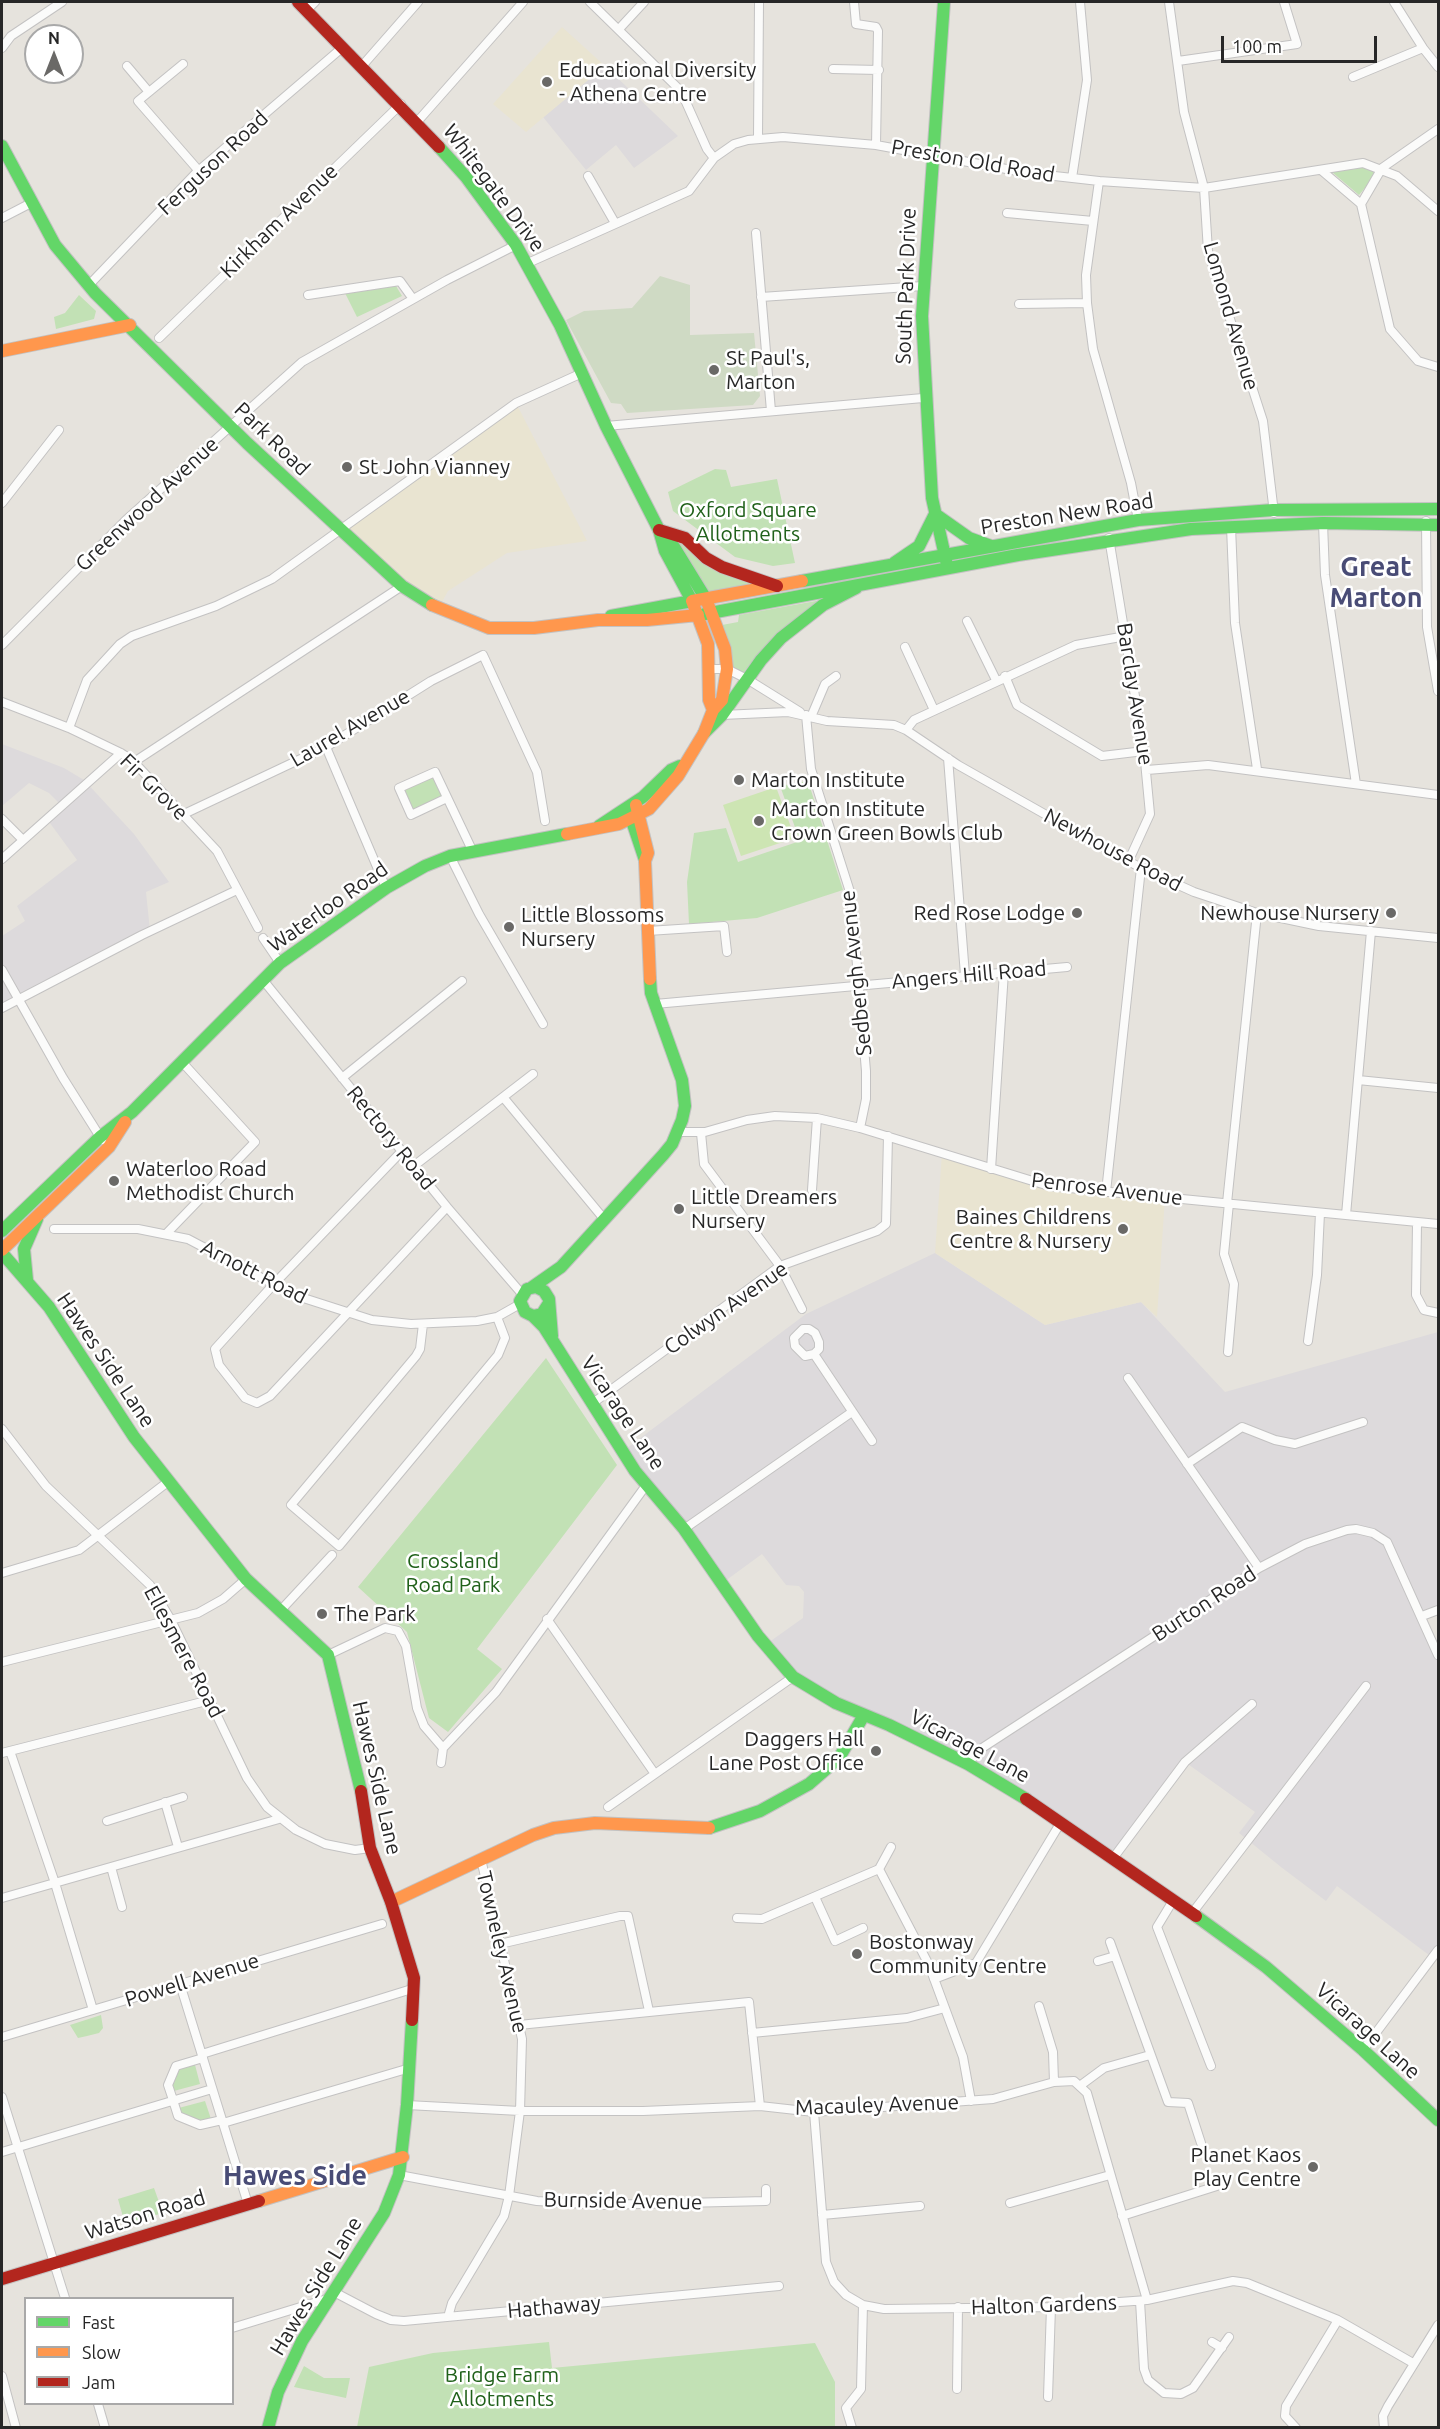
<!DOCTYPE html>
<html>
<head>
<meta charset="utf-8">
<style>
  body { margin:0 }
  #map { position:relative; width:1440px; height:2429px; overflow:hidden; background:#e6e3dd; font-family:Ubuntu,sans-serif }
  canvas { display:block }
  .frame { position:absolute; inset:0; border:3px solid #272727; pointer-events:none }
  .legend { position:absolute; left:24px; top:2297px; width:210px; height:108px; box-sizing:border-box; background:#fff; border:2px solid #a9a9a9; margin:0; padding:8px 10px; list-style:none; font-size:18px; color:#272727 }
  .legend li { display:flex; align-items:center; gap:12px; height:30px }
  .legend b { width:30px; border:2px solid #a9a9a9 }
  .north { position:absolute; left:24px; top:24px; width:60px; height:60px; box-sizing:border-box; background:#fff; border:2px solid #a9a9a9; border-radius:50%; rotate:0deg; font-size:16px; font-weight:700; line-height:24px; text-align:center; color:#272727 }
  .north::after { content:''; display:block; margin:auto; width:21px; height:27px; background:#6a6967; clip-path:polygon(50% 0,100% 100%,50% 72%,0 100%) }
  .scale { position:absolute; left:1221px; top:36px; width:156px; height:27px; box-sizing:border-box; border:3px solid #272727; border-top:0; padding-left:8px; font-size:18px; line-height:21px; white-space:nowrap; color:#272727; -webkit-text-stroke:4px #fff; paint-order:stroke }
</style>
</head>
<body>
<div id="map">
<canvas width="1440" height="2429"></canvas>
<div class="frame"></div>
<ul class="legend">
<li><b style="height:8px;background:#63d668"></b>Fast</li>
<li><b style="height:8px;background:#ff974d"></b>Slow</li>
<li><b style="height:8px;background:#b3261e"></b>Jam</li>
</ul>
<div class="north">N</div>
<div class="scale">100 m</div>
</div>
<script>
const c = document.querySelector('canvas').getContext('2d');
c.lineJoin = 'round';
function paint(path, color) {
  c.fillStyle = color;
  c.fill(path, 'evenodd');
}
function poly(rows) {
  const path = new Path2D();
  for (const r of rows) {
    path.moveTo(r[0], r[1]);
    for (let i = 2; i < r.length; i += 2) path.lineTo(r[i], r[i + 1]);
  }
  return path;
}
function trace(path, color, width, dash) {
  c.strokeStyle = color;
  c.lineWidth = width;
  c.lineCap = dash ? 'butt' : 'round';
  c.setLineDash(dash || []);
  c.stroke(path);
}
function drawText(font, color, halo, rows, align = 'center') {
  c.font = font + ' Ubuntu,sans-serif';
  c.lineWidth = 5;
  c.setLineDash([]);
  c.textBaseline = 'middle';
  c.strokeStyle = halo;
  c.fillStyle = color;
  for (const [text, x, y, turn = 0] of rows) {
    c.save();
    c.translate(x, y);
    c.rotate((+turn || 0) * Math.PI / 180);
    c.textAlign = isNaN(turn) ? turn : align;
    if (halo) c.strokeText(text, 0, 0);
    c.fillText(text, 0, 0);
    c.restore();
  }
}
paint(poly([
  [605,66,678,136,634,168,616,145,586,170,543,117],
  [2,744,64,768,84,780,134,834,169,882,146,892,150,931,2,1008,2,936,25,921,17,906,77,860,47,819,62,806,49,793,29,783,2,806],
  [935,1253,1045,1325,1141,1302,1225,1392,1438,1332,1438,1610,1422,1616,1438,1655,1438,1950,1433,1958,1337,1886,1326,1901,1281,1867,1239,1833,1255,1812,1185,1762,1114,1857,1037,1805,810,1689,765,1645,803,1618,804,1592,799,1586,786,1585,762,1554,721,1584,623,1451,806,1314]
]), '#dddadc');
paint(poly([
  [562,27,605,66,526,132,493,104],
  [516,403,587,541,507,553,448,591,438,609,339,531],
  [942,1153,1049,1186,1165,1197,1157,1317,1141,1302,1045,1325,935,1253]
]), '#e9e4d1');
paint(poly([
  [1359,167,1375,170,1369,183,1359,195,1332,172],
  [396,286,402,296,357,317,345,293],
  [79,295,96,311,94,319,56,329,54,317,65,313],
  [715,469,726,470,731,487,777,479,795,563,773,566,735,557,673,511,668,492],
  [685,538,706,558,778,586,706,599,674,547],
  [816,601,821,602,759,653,743,673,731,667,722,625,738,622,739,615],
  [435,772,447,798,411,815,399,788],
  [808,781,843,890,757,918,689,924,687,882,694,833,726,828,738,862,800,841,780,786],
  [546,1358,617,1465,477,1649,502,1669,448,1732,429,1718,407,1632,358,1587],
  [101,2015,103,2028,99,2033,87,2036,78,2038,70,2025],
  [194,2061,200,2084,170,2092,176,2066],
  [205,2101,212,2122,200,2125,178,2116,175,2109],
  [154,2188,163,2213,125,2224,118,2199],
  [549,2342,552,2368,815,2343,835,2382,835,2427,357,2427,369,2367,433,2353],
  [304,2366,324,2378,350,2378,346,2398,294,2387]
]), '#c2e1b5');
paint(poly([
  [660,276,690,285,690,335,754,333,760,396,753,405,627,413,621,404,611,403,566,320,584,311,632,308]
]), '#cfdac4');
paint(poly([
  [776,787,795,838,741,856,723,805]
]), '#cde5b3');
const street = poly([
  [590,2,681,91,707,149,714,158],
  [854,2,856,24,876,27,878,31,876,145],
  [1169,2,1184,112,1204,188,1208,251,1263,421,1274,513],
  [1394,2,1423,48,1438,67],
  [306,11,315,2],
  [619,29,644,2],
  [2,48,11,36,62,2],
  [1178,61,1297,44,1284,2],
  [183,64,138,101,199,171],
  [127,66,149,92],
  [362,66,418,2],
  [833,69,879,70],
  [1353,77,1423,48],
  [417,122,523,2],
  [758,138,759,2],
  [1321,170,1361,204,1390,329,1418,361,1438,367],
  [588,176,615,223],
  [1072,178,1087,80,1080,2],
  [1099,181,1086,275,1087,303,1093,349,1131,483,1138,520],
  [1361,204,1382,168,1438,129],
  [1007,213,1093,221],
  [2,218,31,203],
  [756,233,771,411],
  [528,263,689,191,714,158,734,144,748,140,783,137,876,145,1028,173,1099,181,1204,188,1363,163,1397,176,1438,211],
  [89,285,197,172,343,47],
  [308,295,400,281,413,299],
  [761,297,923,286],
  [1019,304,1087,303],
  [159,338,401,104],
  [606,426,923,398],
  [2,503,59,430],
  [1426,521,1427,627,1438,691],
  [1323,523,1325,575,1356,784],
  [1231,527,1235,623,1257,769],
  [1109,538,1144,751,1150,814,1129,860],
  [967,621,996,680],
  [2,645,126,520,302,362,447,280,516,245],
  [905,647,934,710],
  [711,669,727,669,747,679,800,712],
  [1005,676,1017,705,1102,756,1144,751],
  [2,702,69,728,121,753,132,760,217,851,258,928],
  [722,715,788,712,827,721,894,725,906,730,958,765,1071,829,1141,868,1194,892,1257,913,1319,926,1438,938],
  [806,715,811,769,851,895,866,1071,866,1099,860,1128],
  [811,717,825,684,836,676],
  [69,728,87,680,120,644,132,636,216,606,272,579,516,403,582,373],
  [906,730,914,720,1076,645,1126,636],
  [326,747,386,888],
  [948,758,965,975],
  [134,762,402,586],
  [1147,770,1208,765,1438,795],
  [447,798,411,815,399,788,435,772,473,852],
  [184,814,326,747,431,681,483,655,537,772,545,821],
  [2,819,23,840],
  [450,856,479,914,543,1024],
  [2,859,121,753],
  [648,931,724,926,727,952],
  [263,938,280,963],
  [2,970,63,1078,102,1140],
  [263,980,447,1207,522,1294],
  [655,1004,1067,967],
  [2,1008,142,935,237,890],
  [342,1078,462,981],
  [1358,1080,1438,1088],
  [503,1097,604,1219],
  [678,1132,705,1132,747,1120,775,1116,817,1118,860,1128,1049,1186,1438,1224],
  [701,1133,704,1164,780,1266,802,1309],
  [402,1151,273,1285,215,1349,219,1365,245,1398,257,1403,270,1396,447,1207],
  [415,1165,533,1074],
  [991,1169,1004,972],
  [812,1190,817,1118],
  [1106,1192,1141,868],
  [1227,1203,1257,913],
  [1346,1215,1371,931],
  [1417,1223,1416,1295,1424,1310,1438,1313],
  [54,1229,138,1229,188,1239,294,1295,372,1320,411,1324,477,1321,497,1317,520,1304],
  [167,1233,255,1142,182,1062],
  [423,1324,420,1349,416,1356,291,1505,339,1546,498,1355,505,1338,497,1317],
  [1308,1341,1317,1275,1320,1213],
  [1228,1352,1234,1284,1224,1254,1229,1203],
  [814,1354,819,1349,819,1342,815,1333,809,1329,803,1329,794,1338,795,1346,805,1356,814,1354,872,1441],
  [1128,1378,1259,1568],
  [593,1403,780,1266,877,1231,886,1224,888,1136],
  [2,1429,46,1486,150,1585,171,1620,247,1778,267,1807,296,1830,325,1844,355,1850,370,1848],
  [1187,1464,1242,1427,1275,1440,1295,1444,1363,1422],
  [684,1529,852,1412],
  [2,1573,79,1550,169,1481],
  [281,1610,332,1555],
  [1422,1616,1438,1610],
  [547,1619,655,1774],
  [328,1655,385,1628,398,1631,406,1646,417,1708,424,1726,443,1748,441,1763],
  [2,1662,198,1613,223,1599,246,1579],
  [443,1748,496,1692,647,1484],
  [10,1751,55,1883,93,2010],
  [2,1753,210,1700],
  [968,1764,979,1750,1259,1568,1305,1544,1347,1530,1356,1529,1373,1533,1387,1542,1438,1655],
  [165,1802,178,1847],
  [608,1807,793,1677],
  [107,1821,183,1797],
  [891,1847,879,1869,929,1965,963,2057,971,2101],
  [1114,1857,1185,1762,1252,1704],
  [111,1867,122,1907],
  [815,1897,835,1941,863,1928],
  [2,1898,279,1819],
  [1174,1899,1157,1927,1211,2066],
  [1193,1912,1366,1686],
  [737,1918,762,1919,879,1869],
  [1110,1942,1168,2102,1188,2103,1201,2143],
  [500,1944,620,1916,628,1916,649,2011],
  [1098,1961,1115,1956],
  [934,1979,976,1963,1061,1822],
  [180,1984,248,2204],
  [1039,2006,1053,2052,1054,2082],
  [519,2025,749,2002,760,2106],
  [752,2033,907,2018,945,2008],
  [2,2037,382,1924],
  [1363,2050,1438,1950],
  [202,2054,415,1988],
  [203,2058,176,2066,168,2085,173,2100,178,2116,200,2125,222,2120],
  [1081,2085,1104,2068,1150,2055],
  [2,2097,65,2298],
  [407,2105,520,2111,643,2111,760,2106,814,2112,993,2099,1054,2082,1074,2081,1087,2093,1147,2300],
  [814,2112,826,2262,834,2282,846,2295,863,2305,884,2309,1051,2307,1147,2300,1233,2281,1247,2283,1338,2320,1413,2363],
  [223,2123,410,2068],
  [2,2152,212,2089],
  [399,2175,537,2201,600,2205,766,2201,766,2189],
  [1010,2203,1110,2175],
  [822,2215,920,2206],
  [1122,2216,1220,2185],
  [334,2292,376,2314,391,2320,404,2321,779,2286],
  [1140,2301,1144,2369,1148,2380,1164,2393,1181,2394,1193,2388,1229,2337],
  [448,2317,452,2303,504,2216,509,2196,520,2111,522,2039,481,1859],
  [232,2328,330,2298],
  [1212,2342,1222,2348],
  [2,2376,16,2428],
  [957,2389,958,2307],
  [1048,2397,1051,2307],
  [98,2404,105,2428],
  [852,2428,846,2408,861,2389,863,2305],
  [1296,2428,1285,2416,1286,2406,1338,2320],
  [1384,2428,1383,2416,1388,2406,1438,2325]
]);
const fast = poly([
  [944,2,922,316,932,498,947,565],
  [2,146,55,245,95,293,247,443,402,586,432,605],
  [439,147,466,177,516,245,560,325,606,426,659,530,665,551,692,601],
  [935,514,969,538,991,546],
  [660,531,674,547,706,599],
  [894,563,919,546,935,514],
  [802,581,1138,520,1273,510,1438,509],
  [705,614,1018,555,1191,529,1323,523,1438,525],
  [611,616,692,601],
  [704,733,722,715,761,660,781,638,823,605,856,588],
  [629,812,645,860],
  [599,826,643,797,671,770,680,766],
  [2,1231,100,1137,132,1112,280,963,386,888,425,866,450,856,567,834],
  [2,1253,49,1307,134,1437,246,1579,328,1655,361,1791],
  [27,1280,24,1249,37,1219],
  [531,1288,561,1267,663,1155,672,1144,682,1120,685,1106,682,1080,651,993,650,979],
  [549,1303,542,1314,533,1316,525,1312,520,1301,527,1289,536,1287,544,1291,549,1299,552,1336],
  [533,1316,544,1327,635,1471,684,1529,758,1636,793,1677,836,1703,889,1725,968,1764,1026,1799],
  [709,1828,760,1811,809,1784,839,1758,864,1715],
  [1196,1916,1266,1967,1363,2050,1438,2120],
  [268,2428,278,2392,302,2341,384,2213,399,2175,407,2105,412,2020]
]);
const slow = poly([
  [2,351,130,325],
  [432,605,489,628,534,628,598,620,647,620,698,615],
  [713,710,709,700,708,644,692,601,802,581],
  [636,805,648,853,645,861,650,979],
  [567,834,619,824,649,809,678,776,704,733,713,710,722,700,727,669,725,649,706,599],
  [2,1250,109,1147,125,1122],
  [391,1902,533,1835,554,1828,595,1823,709,1828],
  [259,2201,403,2157]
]);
const jam = poly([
  [298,2,439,147],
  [659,530,685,538,706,558,722,567,777,586],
  [361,1791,370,1848,391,1902,414,1978,412,2020],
  [1026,1799,1196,1916],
  [2,2279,259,2201]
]);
trace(street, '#c3c2c2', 10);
trace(fast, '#c3c2c2', 14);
trace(slow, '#c3c2c2', 14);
trace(jam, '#c3c2c2', 14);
trace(street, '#fbfbfa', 8);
trace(fast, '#63d668', 12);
trace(slow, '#ff974d', 12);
trace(jam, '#b3261e', 12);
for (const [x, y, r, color] of [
  [547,82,6,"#6a6967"],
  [714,370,6,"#6a6967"],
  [347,467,6,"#6a6967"],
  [739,780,6,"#6a6967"],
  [759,821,6,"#6a6967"],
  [1077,913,6,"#6a6967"],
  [1391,913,6,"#6a6967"],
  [509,927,6,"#6a6967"],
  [114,1181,6,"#6a6967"],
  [679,1209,6,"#6a6967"],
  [1123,1229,6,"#6a6967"],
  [322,1614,6,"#6a6967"],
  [876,1751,6,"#6a6967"],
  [857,1954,6,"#6a6967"],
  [1313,2167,6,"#6a6967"]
]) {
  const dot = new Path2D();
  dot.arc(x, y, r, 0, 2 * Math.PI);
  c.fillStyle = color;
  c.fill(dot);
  trace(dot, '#fff', 2);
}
drawText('21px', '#272727', '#fff', [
  ["Educational Diversity",559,70],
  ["- Athena Centre",559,94],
  ["St Paul's,",726,358],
  ["Marton",726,382],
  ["St John Vianney",359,467],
  ["Marton Institute",751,780],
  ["Marton Institute",771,809],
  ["Crown Green Bowls Club",771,833],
  ["Red Rose Lodge",1065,913,"right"],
  ["Newhouse Nursery",1379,913,"right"],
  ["Little Blossoms",521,915],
  ["Nursery",521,939],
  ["Waterloo Road",126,1169],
  ["Methodist Church",126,1193],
  ["Little Dreamers",691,1197],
  ["Nursery",691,1221],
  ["Baines Childrens",1111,1217,"right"],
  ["Centre & Nursery",1111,1241,"right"],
  ["The Park",334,1614],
  ["Daggers Hall",864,1739,"right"],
  ["Lane Post Office",864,1763,"right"],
  ["Bostonway",869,1942],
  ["Community Centre",869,1966],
  ["Planet Kaos",1301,2155,"right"],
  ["Play Centre",1301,2179,"right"]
], 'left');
drawText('21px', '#272727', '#fff', [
  ["Preston Old Road",973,161,10],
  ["Ferguson Road",213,163,-43],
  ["Whitegate Drive",494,188,53],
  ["Kirkham Avenue",279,221,-44],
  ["South Park Drive",906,286,-88],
  ["Lomond Avenue",1231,316,74],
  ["Park Road",272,439,44],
  ["Greenwood Avenue",147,504,-43],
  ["Preston New Road",1067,514,-9],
  ["Barclay Avenue",1135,694,81],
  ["Laurel Avenue",350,728,-30],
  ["Fir Grove",154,787,44],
  ["Newhouse Road",1113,850,28],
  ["Waterloo Road",328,907,-35],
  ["Sedbergh Avenue",856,973,-96],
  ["Angers Hill Road",969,975,-5],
  ["Rectory Road",391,1138,51],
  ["Penrose Avenue",1107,1189,7],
  ["Arnott Road",254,1272,27],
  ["Colwyn Avenue",726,1308,-35],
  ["Hawes Side Lane",106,1360,56],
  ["Vicarage Lane",623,1413,56],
  ["Burton Road",1204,1604,-33],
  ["Ellesmere Road",184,1652,62],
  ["Vicarage Lane",970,1746,28],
  ["Hawes Side Lane",377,1778,77],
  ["Towneley Avenue",502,1952,77],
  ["Powell Avenue",192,1980,-17],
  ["Vicarage Lane",1368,2031,42],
  ["Macauley Avenue",877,2105,-2],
  ["Burnside Avenue",623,2201,1],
  ["Watson Road",145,2215,-17],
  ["Hawes Side Lane",316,2286,-59],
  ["Halton Gardens",1044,2305,-2],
  ["Hathaway",554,2307,-5]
]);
drawText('21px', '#20611a', '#fff', [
  ["Oxford Square",748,510],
  ["Allotments",748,534],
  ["Crossland",453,1561],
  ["Road Park",453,1585],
  ["Bridge Farm",502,2375],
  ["Allotments",502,2399]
]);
drawText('bold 27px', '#494c76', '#fff', [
  ["Great",1376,567],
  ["Marton",1376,598],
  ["Hawes Side",295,2176]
]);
</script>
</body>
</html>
